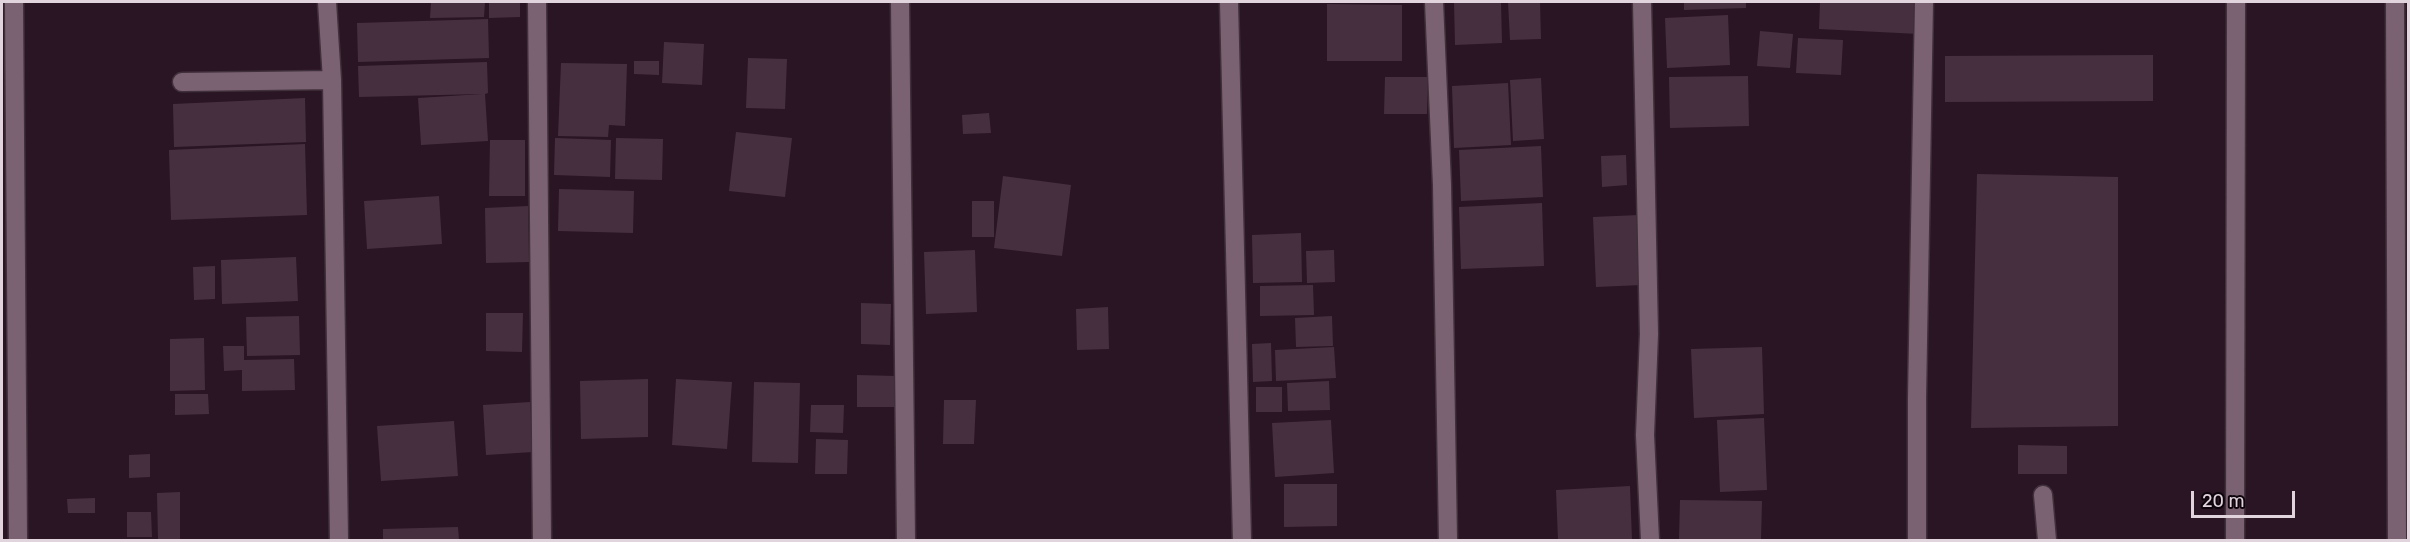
<!DOCTYPE html>
<html>
<head>
<meta charset="utf-8">
<style>
  body { margin:0 }
  #map { position:relative; width:2410px; height:542px; overflow:hidden; background:#2a1524; font-family:Rubik,sans-serif }
  canvas { display:block }
  .frame { position:absolute; inset:0; border:3px solid #e2d4dd; pointer-events:none }
  .scale { position:absolute; left:2191px; top:491px; width:104px; height:27px; box-sizing:border-box; border:3px solid #e2d4dd; border-top:0; padding-left:8px; font-size:18px; line-height:21px; white-space:nowrap; color:#e2d4dd; -webkit-text-stroke:4px #0d050b; paint-order:stroke }
</style>
</head>
<body>
<div id="map">
<canvas width="2410" height="542"></canvas>
<div class="frame"></div>
<div class="scale">20 m</div>
</div>
<script>
const c = document.querySelector('canvas').getContext('2d');
c.lineJoin = 'round';
function paint(path, color) {
  c.fillStyle = color;
  c.fill(path, 'evenodd');
}
function poly(rows) {
  const path = new Path2D();
  for (const r of rows) {
    path.moveTo(r[0], r[1]);
    for (let i = 2; i < r.length; i += 2) path.lineTo(r[i], r[i + 1]);
  }
  return path;
}
function trace(path, color, width, dash) {
  c.strokeStyle = color;
  c.lineWidth = width;
  c.lineCap = dash ? 'butt' : 'round';
  c.setLineDash(dash || []);
  c.stroke(path);
}
paint(poly([
  [431,2,485,2,484,17,430,18],
  [489,2,520,2,520,17,489,18],
  [1454,2,1501,2,1502,43,1455,45],
  [1508,2,1540,2,1541,39,1510,40],
  [1684,2,1746,2,1746,8,1684,10],
  [1820,2,1921,2,1919,34,1819,29],
  [1327,4,1402,5,1402,61,1327,61],
  [1728,15,1730,65,1667,68,1665,18],
  [488,19,489,58,358,62,357,23],
  [1760,31,1793,34,1790,68,1757,66],
  [1798,38,1843,40,1841,75,1796,73],
  [664,42,704,44,702,85,662,83],
  [2153,55,2153,101,1945,102,1945,56],
  [748,58,787,59,785,109,746,108],
  [634,61,659,61,659,75,634,74],
  [487,62,488,93,485,94,488,141,421,145,418,98,482,94,359,97,358,66],
  [561,63,627,64,625,126,609,125,608,137,558,136],
  [1748,76,1749,126,1670,128,1669,77],
  [1385,77,1428,77,1427,114,1384,114],
  [1541,78,1544,139,1513,141,1510,80],
  [1508,83,1511,145,1454,148,1452,86],
  [305,98,306,142,174,147,173,104],
  [989,113,991,133,963,134,962,115],
  [736,132,792,138,785,197,729,191],
  [555,138,611,140,610,177,554,175],
  [616,138,663,139,662,180,615,179],
  [490,140,525,140,525,196,489,196],
  [305,144,307,215,171,220,169,150],
  [1541,146,1543,197,1461,201,1459,150],
  [1626,155,1627,185,1602,187,1601,156],
  [1977,174,2118,177,2118,426,1971,428],
  [1003,176,1071,185,1062,256,994,248],
  [559,189,634,191,633,233,558,231],
  [439,196,442,244,367,249,364,201],
  [972,201,994,201,994,237,972,237],
  [1542,203,1544,266,1461,269,1459,207],
  [528,206,529,262,486,263,485,208],
  [1639,215,1642,285,1596,287,1593,217],
  [1301,233,1302,282,1253,283,1252,235],
  [975,250,977,312,926,314,924,252],
  [1334,250,1335,282,1307,283,1306,251],
  [296,257,298,301,222,304,221,260],
  [215,266,215,299,194,300,193,267],
  [1313,285,1314,315,1260,316,1260,286],
  [861,303,891,304,890,345,861,344],
  [1108,307,1109,349,1077,350,1076,309],
  [486,313,523,313,522,352,486,351],
  [299,316,300,355,247,356,246,317],
  [1332,316,1333,346,1296,347,1295,318],
  [204,338,205,390,170,391,170,339],
  [1271,343,1272,381,1253,382,1252,344],
  [223,346,244,346,244,360,294,359,295,390,242,391,242,370,224,371],
  [1334,347,1336,378,1276,381,1275,350],
  [1762,347,1764,414,1694,418,1691,349],
  [857,375,896,376,895,407,857,407],
  [648,379,648,437,581,439,580,381],
  [676,379,732,382,727,449,672,445],
  [1329,381,1330,410,1288,411,1287,383],
  [754,382,800,383,798,463,752,462],
  [1256,387,1282,387,1282,412,1256,412],
  [175,394,208,394,209,414,175,415],
  [944,400,976,400,974,444,943,444],
  [530,402,533,452,486,455,483,405],
  [811,405,844,405,843,433,810,432],
  [1764,418,1767,490,1720,492,1717,420],
  [1331,420,1334,473,1275,477,1272,423],
  [454,421,458,476,381,481,377,426],
  [816,439,848,440,847,474,815,474],
  [2018,445,2067,446,2067,474,2018,474],
  [150,454,150,477,129,478,129,455],
  [1284,484,1337,484,1337,526,1284,527],
  [1630,486,1632,540,1558,540,1556,490],
  [180,492,180,540,158,540,157,493],
  [95,498,95,513,68,513,67,499],
  [1680,500,1762,501,1761,540,1679,540],
  [127,512,151,512,152,537,127,537],
  [458,527,459,540,383,540,383,529]
]), '#463040');
const lane = poly([
  [2043,495,2047,540]
]);
const street = poly([
  [14,2,18,540],
  [327,2,332,80,339,540],
  [537,2,542,540],
  [900,2,906,540],
  [1229,2,1242,540],
  [1434,2,1442,185,1448,540],
  [1642,2,1649,334,1645,435,1650,540],
  [2395,2,2397,540],
  [182,82,332,80],
  [1917,540,1917,398,1924,2],
  [2235,540,2236,2]
]);
trace(lane, '#40303b', 21);
trace(street, '#40303b', 21);
trace(lane, '#7b6273', 18);
trace(street, '#7b6273', 18);
</script>
</body>
</html>
